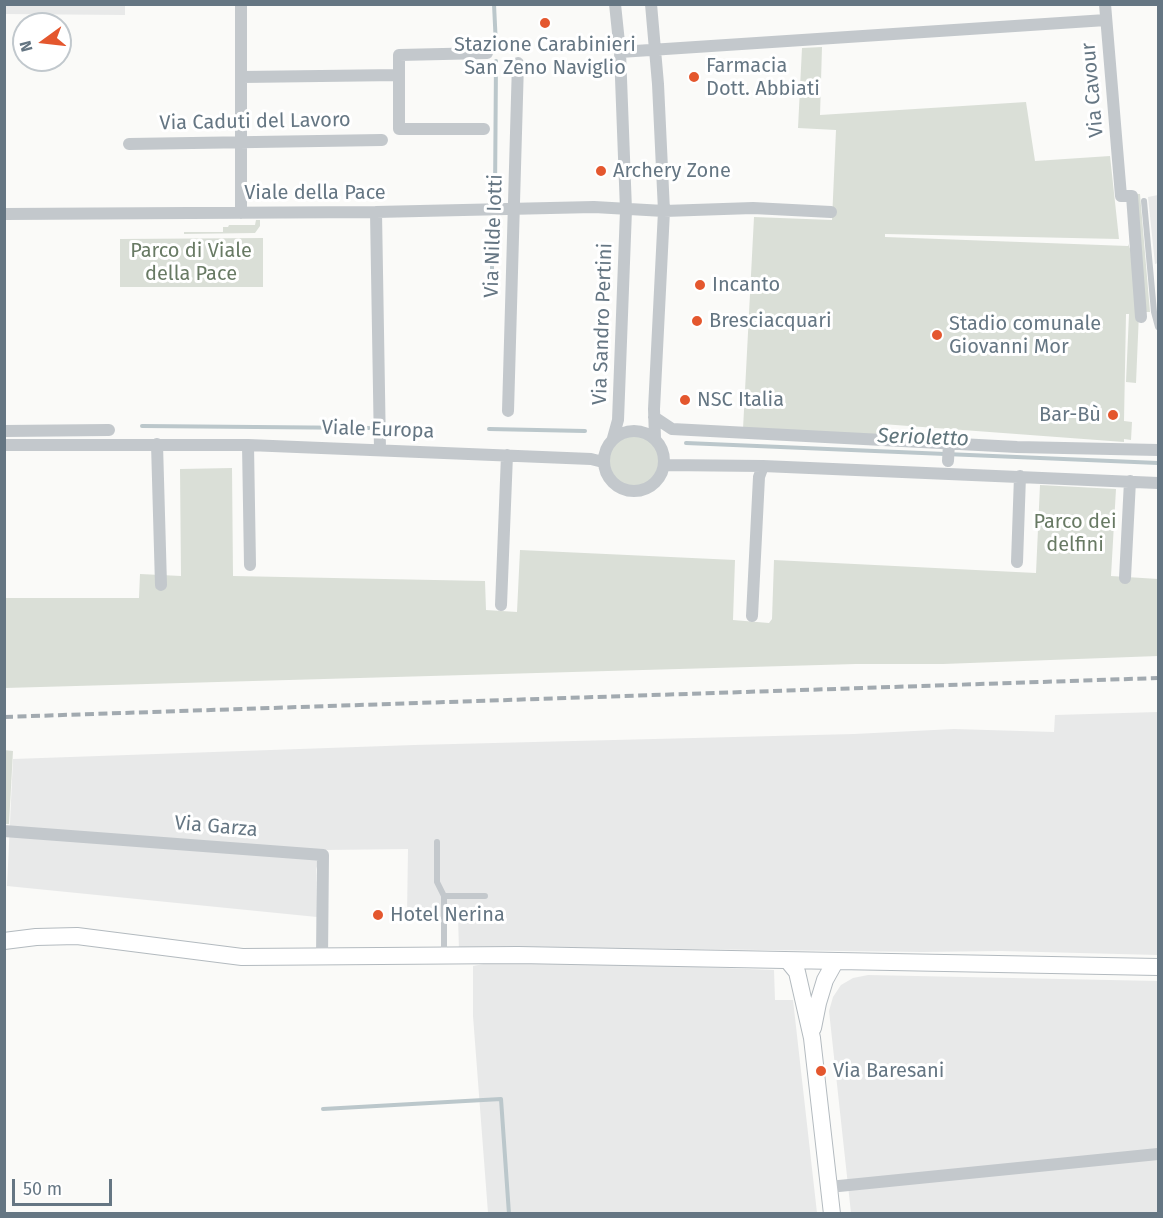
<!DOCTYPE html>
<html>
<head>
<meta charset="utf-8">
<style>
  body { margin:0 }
  #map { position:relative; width:1163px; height:1218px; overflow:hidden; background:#fafaf8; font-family:"Fira Sans",sans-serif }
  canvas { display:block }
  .frame { position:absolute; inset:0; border:6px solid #657683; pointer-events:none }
  .north { position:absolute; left:12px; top:12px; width:60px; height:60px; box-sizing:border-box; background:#fff; border:2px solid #c1c8cd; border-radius:50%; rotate:255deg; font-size:16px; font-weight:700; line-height:24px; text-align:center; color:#657683 }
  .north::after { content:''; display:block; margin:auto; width:21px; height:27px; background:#e4572e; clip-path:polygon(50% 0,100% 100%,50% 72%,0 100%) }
  .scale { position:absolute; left:12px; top:1179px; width:100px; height:27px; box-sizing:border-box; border:3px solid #657683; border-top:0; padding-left:8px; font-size:18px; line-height:21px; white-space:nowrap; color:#657683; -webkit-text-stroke:4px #fff; paint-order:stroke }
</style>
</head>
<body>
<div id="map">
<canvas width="1163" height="1218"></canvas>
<div class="frame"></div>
<div class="north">N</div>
<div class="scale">50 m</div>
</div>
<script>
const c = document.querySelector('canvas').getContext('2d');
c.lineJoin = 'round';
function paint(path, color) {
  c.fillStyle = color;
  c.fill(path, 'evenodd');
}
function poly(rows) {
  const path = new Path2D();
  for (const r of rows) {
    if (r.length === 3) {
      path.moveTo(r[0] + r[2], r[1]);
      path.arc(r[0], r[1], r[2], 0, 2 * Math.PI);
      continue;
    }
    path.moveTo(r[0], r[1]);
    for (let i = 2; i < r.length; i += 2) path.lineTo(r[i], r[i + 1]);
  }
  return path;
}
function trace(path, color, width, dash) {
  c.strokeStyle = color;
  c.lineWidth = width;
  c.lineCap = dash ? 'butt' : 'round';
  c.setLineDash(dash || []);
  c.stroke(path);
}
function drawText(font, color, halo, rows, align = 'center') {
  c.font = font + ' "Fira Sans",sans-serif';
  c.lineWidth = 6;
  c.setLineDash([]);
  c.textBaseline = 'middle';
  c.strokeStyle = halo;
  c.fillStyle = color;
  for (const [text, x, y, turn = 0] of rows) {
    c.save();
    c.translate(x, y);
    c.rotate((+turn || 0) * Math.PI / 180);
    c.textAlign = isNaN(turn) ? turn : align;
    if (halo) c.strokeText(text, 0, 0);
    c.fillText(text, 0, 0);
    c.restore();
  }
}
paint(poly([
  [5,4,125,5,125,15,5,14],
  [1158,195,1158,263,1155,264,1148,197],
  [1158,712,1158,955,1001,951,922,952,520,947,459,950,458,917,407,916,408,849,324,850,316,869,317,917,7,886,13,759,414,745,854,734,954,729,1054,732,1055,715],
  [498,961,550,961,774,970,775,1000,793,1000,817,1213,488,1213,473,1016,473,966],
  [868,975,1158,981,1158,1213,851,1213,829,1011,833,997,841,985,853,978]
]), '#e8e9e9');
paint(poly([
  [822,47,820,115,1026,102,1035,161,1110,156,1119,239,885,234,885,237,1128,246,1128,244,1131,251,1139,313,1136,383,1126,382,1129,314,1126,314,1124,421,1132,422,1131,440,1124,439,1124,442,882,424,880,436,743,429,754,217,832,220,836,130,798,128,802,48],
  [1135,194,1140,194,1150,312,1145,312],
  [256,220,260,220,260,226,255,233,184,234,184,232,223,232,223,227,228,227,229,225,255,225],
  [263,238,263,287,120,287,120,239],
  [633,460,26],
  [232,468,233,576,485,581,486,610,517,612,520,550,735,560,733,620,769,623,772,619,774,560,1036,573,1040,485,1116,489,1111,576,1158,579,1158,656,943,664,856,664,5,688,4,598,139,598,140,574,181,576,180,469],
  [4,750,13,751,9,824,5,824]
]), '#dadfd7');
trace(poly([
  [494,4,496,46],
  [495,196,496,61],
  [492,288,492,227],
  [142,426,369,428],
  [489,429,585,431],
  [686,443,1158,463],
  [323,1109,501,1099,509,1214]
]), '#bbc7cb', 4);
const secondary = poly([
  [4,941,36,937,77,936,242,957,518,955,1158,967],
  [788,961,797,972,812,1038,832,1214],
  [813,1028,818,1003,825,980,835,962]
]);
trace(secondary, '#b3babf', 18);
trace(poly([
  [1144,201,1154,312,1158,327],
  [437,842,437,882,444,896,444,955],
  [444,896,485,896]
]), '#c3c8cc', 6);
trace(poly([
  [241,4,241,213],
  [651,4,658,84,664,211,654,409,655,438],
  [1105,4,1121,196,1132,196,1141,317],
  [620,52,1106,20],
  [399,75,399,55,487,53],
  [242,77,399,75,399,129,484,129],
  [129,144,382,140],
  [376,212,380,450],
  [4,214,376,212,594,207,664,211,753,208,831,212],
  [508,411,518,63],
  [654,417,672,429,1017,447,1158,450],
  [634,461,30],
  [4,431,109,430],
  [613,438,618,420,626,210,620,52,615,4],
  [157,444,161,585],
  [4,445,248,445,591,459,603,462],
  [248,445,250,565],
  [948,461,949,443],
  [664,465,763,466,1158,483],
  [1017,562,1020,476],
  [1125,578,1130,481],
  [501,605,507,455],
  [752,616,759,477,763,466],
  [4,831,323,855,322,957],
  [829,1187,1158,1154]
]), '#c3c8cc', 12);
trace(secondary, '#fff', 16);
trace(poly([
  [4,717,1158,678]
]), '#a2aab0', 4, [9, 4.5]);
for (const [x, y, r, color] of [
  [545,23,6,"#e4572e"],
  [694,77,6,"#e4572e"],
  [601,171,6,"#e4572e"],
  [700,285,6,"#e4572e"],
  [697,321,6,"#e4572e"],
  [937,335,6,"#e4572e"],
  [685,400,6,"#e4572e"],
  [1113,415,6,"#e4572e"],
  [378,915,6,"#e4572e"],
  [821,1071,6,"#e4572e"]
]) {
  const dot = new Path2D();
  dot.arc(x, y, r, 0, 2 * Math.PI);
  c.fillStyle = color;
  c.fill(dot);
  trace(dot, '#fff', 2);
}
drawText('20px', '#657683', '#fff', [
  ["Stazione Carabinieri",545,45,"center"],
  ["San Zeno Naviglio",545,68,"center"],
  ["Farmacia",706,66],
  ["Dott. Abbiati",706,89],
  ["Archery Zone",613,171],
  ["Incanto",712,285],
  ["Bresciacquari",709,321],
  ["Stadio comunale",949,324],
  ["Giovanni Mor",949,347],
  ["NSC Italia",697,400],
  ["Bar-Bù",1101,415,"right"],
  ["Hotel Nerina",390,915],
  ["Via Baresani",833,1071]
], 'left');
drawText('20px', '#657683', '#fff', [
  ["Via Cavour",1093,90,-95],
  ["Via Caduti del Lavoro",255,122,-1],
  ["Viale della Pace",315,193],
  ["Via Nilde Iotti",494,236,-88],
  ["Via Sandro Pertini",603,324,-88],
  ["Viale Europa",378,430,2],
  ["Via Garza",216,827,5]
]);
drawText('20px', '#687a64', '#fff', [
  ["Parco di Viale",191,251],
  ["della Pace",191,274],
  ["Parco dei",1075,522],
  ["delfini",1075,545]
]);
drawText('italic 21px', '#60757c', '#fff', [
  ["Serioletto",923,438,2]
]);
</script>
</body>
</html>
